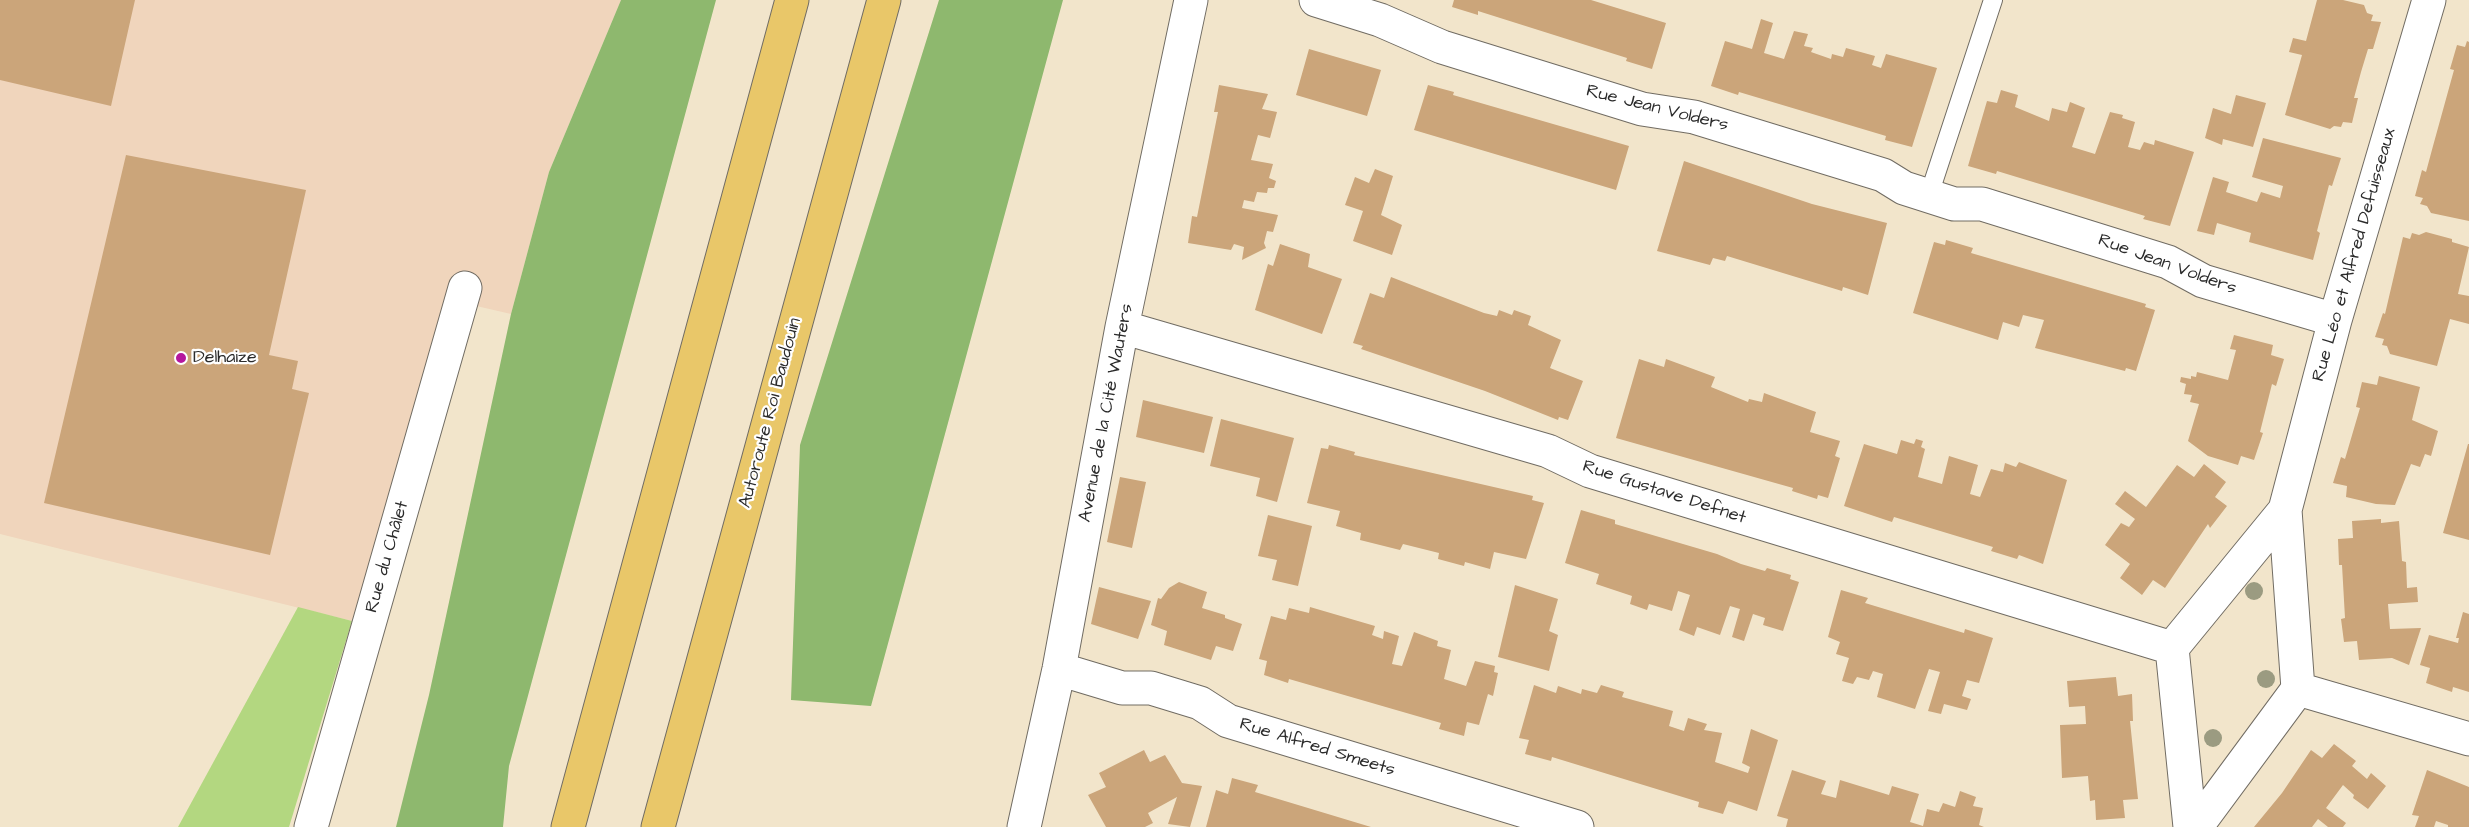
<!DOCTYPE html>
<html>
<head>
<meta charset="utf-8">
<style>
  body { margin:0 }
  canvas { display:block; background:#f2e5cb }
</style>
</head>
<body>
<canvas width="2469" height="827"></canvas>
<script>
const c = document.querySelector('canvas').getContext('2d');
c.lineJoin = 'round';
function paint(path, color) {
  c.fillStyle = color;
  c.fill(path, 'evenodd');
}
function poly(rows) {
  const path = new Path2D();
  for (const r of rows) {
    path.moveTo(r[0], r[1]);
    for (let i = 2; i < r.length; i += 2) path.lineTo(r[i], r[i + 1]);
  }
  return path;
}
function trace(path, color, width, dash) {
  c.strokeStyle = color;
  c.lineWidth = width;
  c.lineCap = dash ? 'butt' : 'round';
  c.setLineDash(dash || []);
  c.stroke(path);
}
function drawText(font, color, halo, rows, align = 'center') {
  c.font = font + ' "Architects Daughter",sans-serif';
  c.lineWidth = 4.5;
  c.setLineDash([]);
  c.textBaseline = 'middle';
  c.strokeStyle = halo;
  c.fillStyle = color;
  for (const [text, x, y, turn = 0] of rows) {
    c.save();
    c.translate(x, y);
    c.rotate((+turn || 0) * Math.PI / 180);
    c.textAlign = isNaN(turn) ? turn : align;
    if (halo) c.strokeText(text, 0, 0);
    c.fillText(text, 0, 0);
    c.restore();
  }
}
paint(poly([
  [0,0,621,0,549,172,511,314,446,299,352,621,0,534]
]), '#f0d5bc');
paint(poly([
  [298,607,352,621,289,827,178,827]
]), '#b3d780');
paint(poly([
  [621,0,716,0,509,766,503,827,396,827,429,695,511,314,549,172],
  [939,0,1063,0,871,706,791,700,800,445]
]), '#8eb86e');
paint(poly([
  [0,0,135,0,111,106,0,80],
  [1454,0,1591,0,1666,23,1652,69,1626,61,1627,58,1478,11,1478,15,1452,7],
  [2317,0,2343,0,2364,5,2367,13,2373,15,2371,21,2381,22,2373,49,2368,49,2361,72,2354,98,2358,98,2352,123,2343,122,2341,127,2334,126,2330,129,2285,115,2302,55,2289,52,2293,38,2306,41],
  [1761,19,1773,23,1764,53,1784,59,1794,31,1808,34,1804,46,1813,48,1811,52,1831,59,1832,54,1843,57,1846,48,1875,56,1872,65,1881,68,1886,54,1937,68,1912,147,1885,140,1886,136,1739,92,1738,95,1711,86,1725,41,1752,49],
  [2467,41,2469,42,2469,221,2431,213,2427,206,2420,204,2423,198,2415,196,2422,170,2426,172,2433,146,2454,70,2450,69,2457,45,2465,47],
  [1309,49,1381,70,1367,116,1296,95],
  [1219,85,1268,94,1262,109,1277,112,1270,138,1258,135,1251,160,1273,164,1269,178,1276,181,1274,188,1268,188,1267,193,1257,192,1254,202,1244,200,1242,208,1278,215,1273,232,1267,231,1264,243,1266,248,1242,260,1244,247,1234,244,1231,250,1188,243,1192,216,1197,217,1218,112,1214,112],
  [1428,85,1454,92,1453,95,1629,146,1616,190,1414,130],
  [2001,90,2018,95,2015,107,2049,121,2052,108,2067,112,2070,102,2085,108,2072,147,2095,154,2110,112,2123,115,2122,118,2135,122,2128,147,2140,150,2144,142,2154,145,2155,140,2194,152,2170,226,2143,219,2145,216,1997,171,1996,174,1968,166,1987,101,1997,103],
  [2236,95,2266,103,2253,147,2223,139,2222,145,2205,138,2213,108,2231,114],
  [2263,138,2341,158,2332,186,2329,185,2317,231,2320,233,2313,260,2249,242,2251,233,2217,223,2214,235,2197,231,2213,177,2229,182,2226,192,2257,202,2261,192,2280,198,2283,186,2252,177],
  [126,155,306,190,269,355,298,361,292,389,309,393,270,555,44,503],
  [1684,161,1812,204,1887,223,1868,295,1843,287,1842,291,1727,256,1725,261,1713,258,1710,265,1657,251],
  [1375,169,1393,176,1381,215,1402,225,1392,255,1353,241,1363,211,1345,205,1355,177,1369,183],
  [2426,232,2452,239,2452,242,2469,247,2458,294,2469,296,2469,324,2450,319,2437,366,2390,354,2387,346,2382,345,2384,339,2375,337,2383,313,2385,314,2403,237,2410,239,2412,233,2419,235],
  [1946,240,1973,248,1971,253,2146,304,2145,307,2155,310,2136,371,2126,368,2125,371,2035,348,2044,320,2023,315,2019,327,2003,322,1998,340,1913,313,1934,242,1945,245],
  [1280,244,1310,254,1308,267,1342,279,1322,334,1255,310,1268,264,1273,266],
  [1391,277,1484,313,1497,316,1499,310,1512,315,1514,310,1531,316,1528,325,1561,340,1550,368,1583,381,1568,420,1559,417,1558,420,1485,391,1361,349,1363,346,1353,343,1370,293,1384,298],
  [2234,335,2273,345,2271,355,2284,359,2276,386,2272,384,2260,432,2263,433,2254,460,2241,456,2238,465,2208,456,2188,441,2199,404,2190,402,2192,395,2184,394,2186,384,2180,382,2181,377,2191,379,2191,376,2196,377,2197,372,2228,380,2236,350,2230,349],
  [1639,359,1664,367,1666,359,1715,377,1711,387,1748,402,1749,399,1762,402,1764,393,1816,412,1810,432,1840,441,1835,456,1840,458,1828,498,1818,495,1817,499,1792,491,1793,488,1616,438],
  [2379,376,2420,387,2412,420,2438,431,2431,456,2425,454,2420,467,2411,464,2395,505,2376,504,2346,497,2347,486,2333,483,2341,457,2345,459,2360,408,2356,407,2362,382,2377,385],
  [1143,400,1213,417,1204,453,1136,437],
  [1221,419,1294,438,1277,502,1256,496,1260,478,1210,466],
  [1916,439,1923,441,1921,447,1925,449,1918,477,1942,484,1949,456,1978,465,1970,494,1980,497,1991,469,2003,472,2005,463,2016,467,2019,462,2067,480,2043,564,2019,555,2017,559,1991,551,1993,547,1894,517,1892,522,1844,506,1864,444,1897,454,1901,440,1914,444],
  [2468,444,2469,444,2469,540,2443,533],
  [1329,445,1355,452,1354,455,1533,496,1532,500,1544,503,1526,559,1494,552,1490,569,1465,562,1464,566,1438,559,1439,553,1403,544,1400,550,1360,540,1361,533,1336,526,1340,511,1307,503,1321,448,1328,449],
  [2204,464,2226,482,2215,497,2227,506,2210,528,2208,524,2165,588,2153,580,2142,595,2120,578,2130,564,2105,545,2121,523,2129,527,2135,519,2115,504,2125,491,2146,507,2177,465,2194,477],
  [1120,477,1146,482,1132,548,1107,542],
  [1581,510,1615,520,1615,524,1717,554,1741,564,1765,571,1767,568,1791,575,1790,579,1799,582,1783,631,1763,625,1765,618,1753,614,1744,641,1732,637,1740,609,1730,606,1720,635,1697,627,1694,636,1679,630,1690,595,1678,591,1672,611,1649,604,1647,610,1630,604,1632,596,1596,584,1599,574,1565,563],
  [1268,515,1312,526,1298,586,1272,580,1277,560,1258,556],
  [2381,519,2381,523,2399,521,2402,561,2406,562,2407,588,2417,587,2418,602,2388,604,2390,629,2421,628,2409,665,2392,658,2359,660,2357,641,2344,642,2341,619,2345,618,2342,565,2339,565,2338,539,2353,538,2352,521],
  [1179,582,1207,592,1202,608,1225,615,1225,618,1242,624,1233,651,1216,646,1211,660,1164,645,1167,631,1151,625,1158,598,1161,599,1169,588],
  [1515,585,1558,599,1549,631,1558,635,1549,671,1498,657],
  [1099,587,1151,601,1138,639,1091,624],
  [1841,590,1868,598,1865,603,1964,633,1965,629,1993,638,1979,683,1967,680,1962,696,1971,699,1967,710,1944,704,1941,714,1928,711,1940,672,1929,669,1915,709,1877,697,1883,674,1873,671,1869,680,1857,677,1853,684,1842,681,1849,658,1836,654,1840,642,1828,637],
  [1310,607,1375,626,1372,635,1383,639,1384,631,1399,636,1392,664,1402,666,1414,632,1438,641,1437,646,1451,650,1444,679,1466,686,1475,661,1495,666,1494,672,1498,673,1493,696,1488,694,1479,725,1467,722,1464,736,1439,729,1441,723,1289,679,1288,683,1264,675,1267,661,1259,659,1271,616,1286,620,1289,608,1309,613],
  [2463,612,2469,614,2469,692,2453,687,2452,692,2426,683,2430,668,2420,665,2429,635,2458,643,2459,638,2456,638],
  [2116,677,2118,696,2132,694,2133,721,2130,721,2138,799,2123,800,2125,818,2096,820,2095,800,2090,801,2088,776,2062,778,2060,725,2086,724,2085,706,2069,707,2067,681],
  [1534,685,1556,693,1558,686,1581,694,1582,689,1597,693,1601,685,1624,692,1622,697,1673,711,1669,726,1684,731,1688,718,1707,724,1704,730,1722,733,1715,762,1748,773,1750,767,1742,763,1751,729,1778,740,1757,811,1728,801,1723,814,1698,807,1699,802,1552,757,1551,761,1525,754,1529,740,1519,738],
  [2334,744,2356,761,2352,766,2367,779,2371,773,2386,786,2368,809,2353,798,2354,795,2343,785,2326,808,2346,823,2343,827,2328,827,2318,819,2312,827,2254,827,2282,793,2311,750,2322,758],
  [1144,750,1150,762,1165,755,1182,783,1202,786,1190,827,1168,824,1177,797,1148,813,1153,823,1145,827,1106,827,1088,795,1106,787,1099,773],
  [1792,770,1826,781,1821,794,1836,798,1840,780,1889,795,1892,786,1919,794,1910,822,1923,826,1927,809,1939,812,1943,803,1955,807,1960,791,1976,797,1973,806,1983,808,1979,825,1984,827,1786,827,1788,819,1777,816],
  [2427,770,2469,787,2469,827,2448,827,2448,825,2436,821,2434,827,2415,827,2419,816,2412,815],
  [1232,778,1258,785,1255,792,1371,827,1206,827,1216,790,1228,794]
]), '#cba57a');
const service = poly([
  [1929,195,1993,0]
]);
const minor = poly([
  [1316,0,1380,20,1442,47,1642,109,1694,117,1883,175,1904,188,1954,204,1982,204,2168,262,2203,281,2335,320],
  [1122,327,1548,451,1590,471,2172,648],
  [1059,669,1122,688,1151,688,1200,703,1228,721,1577,827],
  [2298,689,2469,739],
  [311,827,465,288],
  [1024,827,1059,669,1122,327,1191,0],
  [2190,827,2172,648,2285,510],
  [2196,827,2298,689,2285,510,2335,320,2429,0]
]);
const motorway = poly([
  [568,827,792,0],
  [658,827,884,0]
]);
trace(service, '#716c63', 20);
trace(minor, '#716c63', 35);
trace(motorway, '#716c63', 35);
trace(service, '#fff', 18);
trace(minor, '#fff', 33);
trace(motorway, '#e9c769', 33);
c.fillStyle = '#9b9b81';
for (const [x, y] of [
  [2254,591],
  [2266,679],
  [2213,738]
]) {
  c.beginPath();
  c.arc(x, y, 9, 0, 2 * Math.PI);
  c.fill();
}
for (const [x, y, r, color] of [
  [181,358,6,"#b5179e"]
]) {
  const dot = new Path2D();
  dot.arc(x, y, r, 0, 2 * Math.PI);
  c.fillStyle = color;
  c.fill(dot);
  trace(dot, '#fff', 2);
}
drawText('18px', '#2b2b2b', '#fff', [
  ["Rue Jean Volders",1657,109,14],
  ["Rue Léo et Alfred Defuisseaux",2355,255,-74],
  ["Rue Jean Volders",2167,265,20],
  ["Autoroute Roi Baudouin",771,413,-75],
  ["Avenue de la Cité Wauters",1107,413,-79],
  ["Rue Gustave Defnet",1664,493,18],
  ["Rue du Châlet",388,557,-74],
  ["Rue Alfred Smeets",1317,748,17]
]);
drawText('18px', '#2b2b2b', '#fff', [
  ["Delhaize",193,358]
], 'left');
</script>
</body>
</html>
